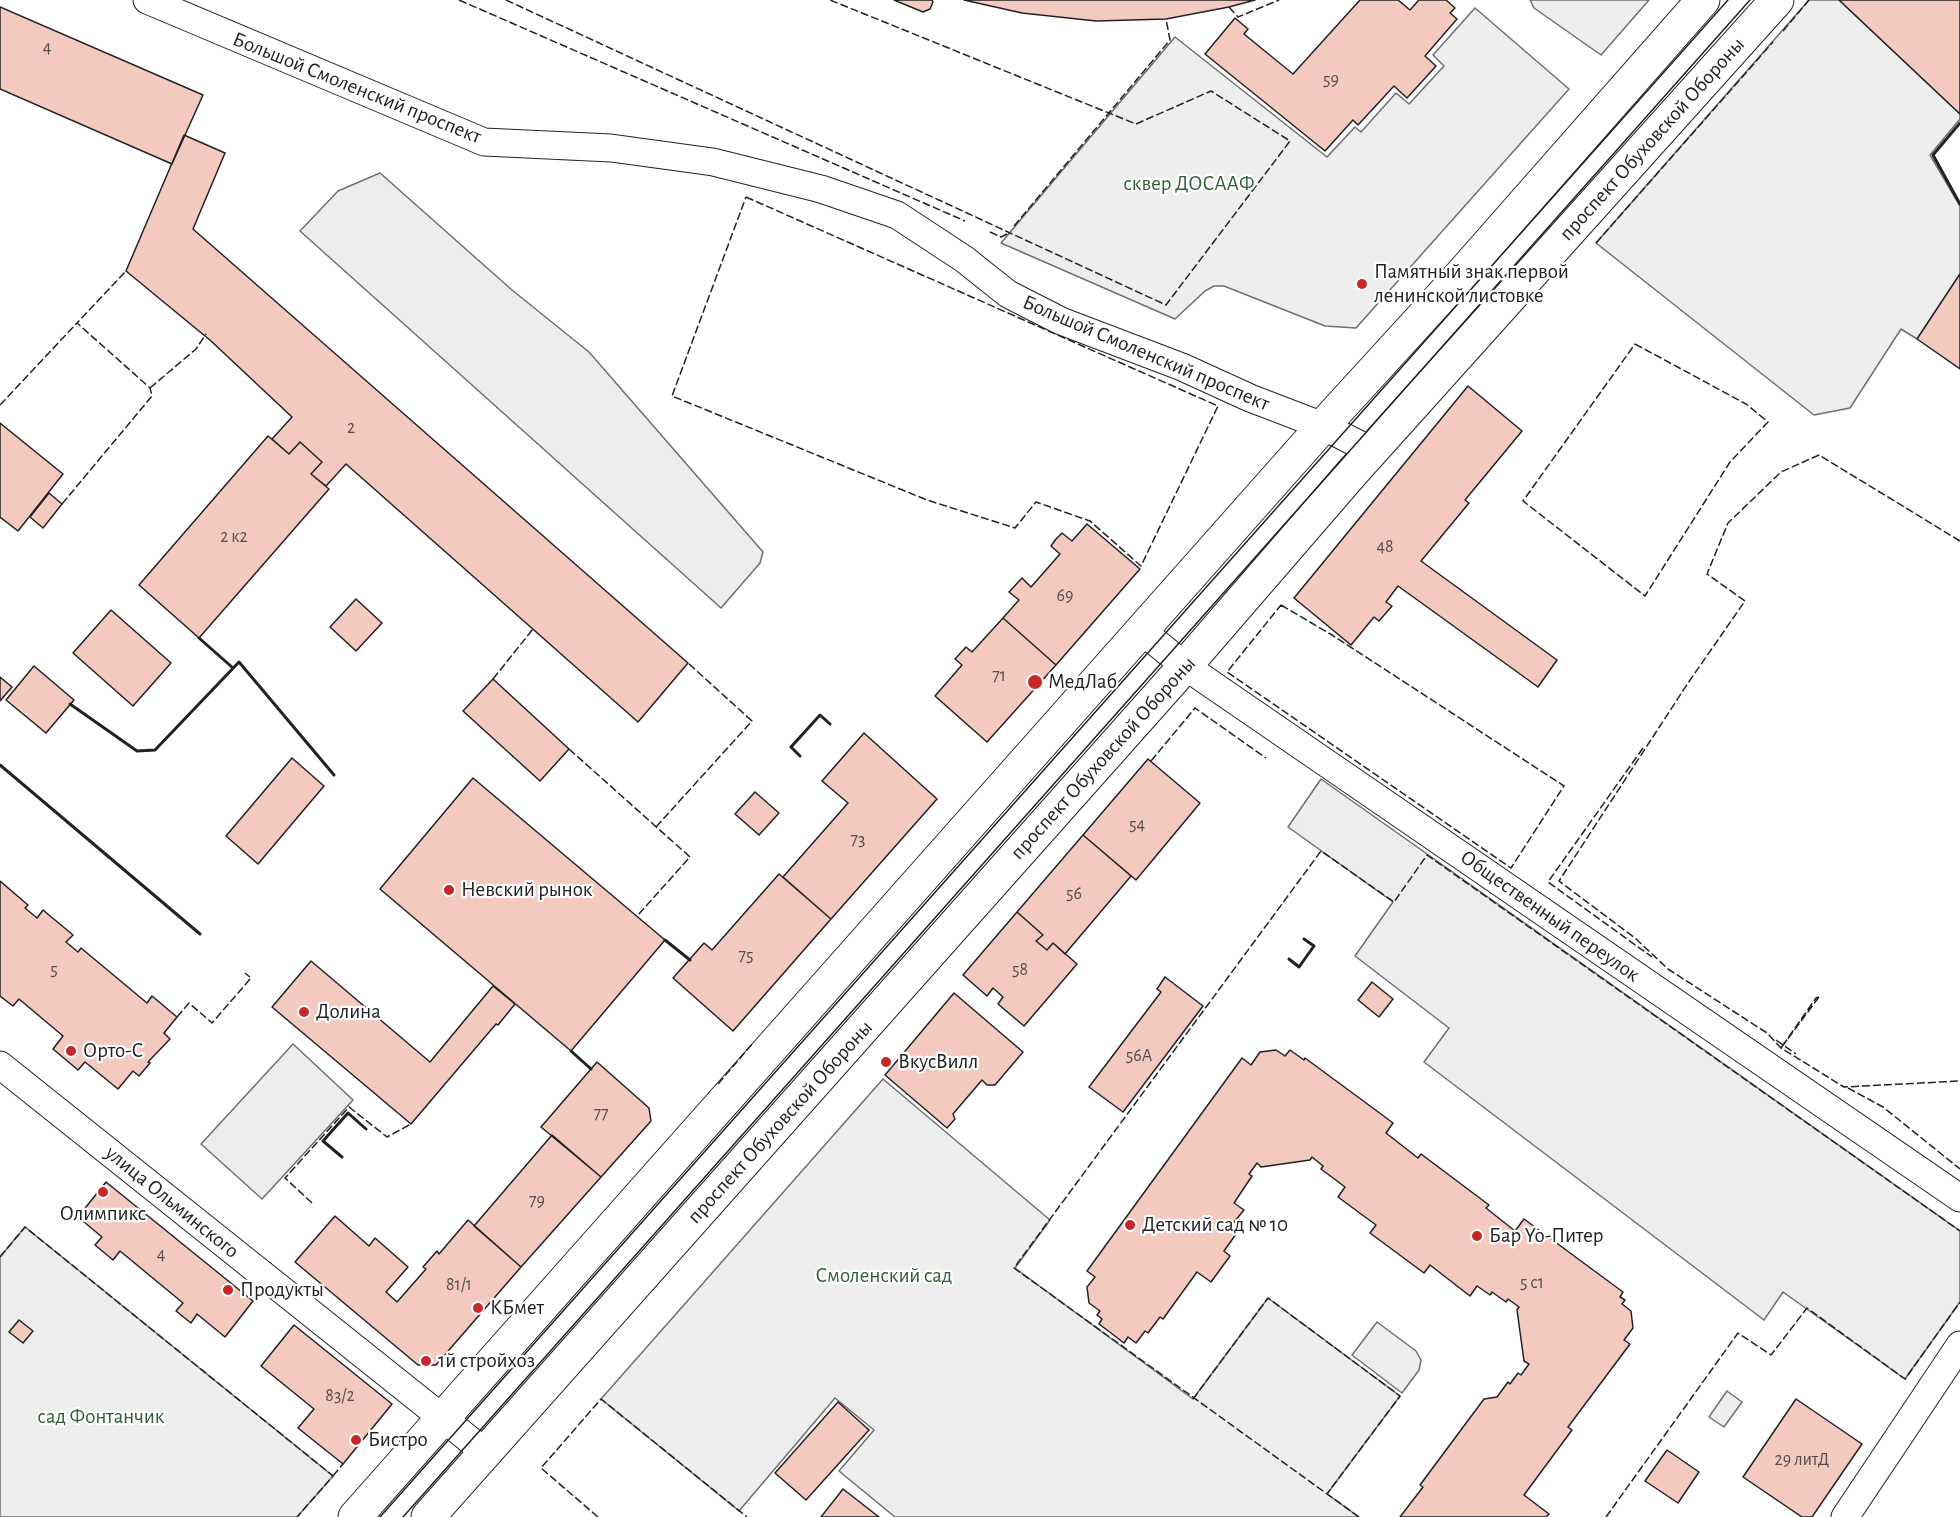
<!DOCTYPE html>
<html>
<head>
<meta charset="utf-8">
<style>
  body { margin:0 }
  canvas { display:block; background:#fff }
</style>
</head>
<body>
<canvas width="1960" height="1517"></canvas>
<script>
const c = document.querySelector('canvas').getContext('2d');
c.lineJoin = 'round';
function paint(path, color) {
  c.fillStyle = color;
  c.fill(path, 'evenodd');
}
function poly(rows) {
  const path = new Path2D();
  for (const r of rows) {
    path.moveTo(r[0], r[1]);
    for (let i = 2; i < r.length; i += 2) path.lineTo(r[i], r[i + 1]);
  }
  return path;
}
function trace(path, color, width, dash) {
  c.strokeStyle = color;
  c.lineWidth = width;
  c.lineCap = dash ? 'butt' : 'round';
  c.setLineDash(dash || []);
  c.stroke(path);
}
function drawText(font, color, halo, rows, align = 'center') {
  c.font = font + ' "Alegreya Sans",sans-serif';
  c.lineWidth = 4.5;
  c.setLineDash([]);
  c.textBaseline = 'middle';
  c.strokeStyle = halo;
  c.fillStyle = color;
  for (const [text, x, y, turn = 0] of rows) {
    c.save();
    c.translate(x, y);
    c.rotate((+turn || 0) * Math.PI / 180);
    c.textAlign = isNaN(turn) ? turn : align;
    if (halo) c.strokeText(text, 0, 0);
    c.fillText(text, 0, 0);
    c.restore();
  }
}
const green = poly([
  [1530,0,1649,0,1601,55,1534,8,1530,0],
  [1809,0,1839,0,1960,114,1960,119,1930,155,1960,206,1960,274,1917,339,1901,329,1850,408,1814,415,1596,243,1809,0],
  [1475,8,1569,89,1356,328,1325,326,1224,286,1214,286,1205,291,1175,319,1001,243,1175,37,1327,157,1355,127,1361,132,1396,93,1409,104,1444,66,1433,55,1475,8],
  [883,1079,1050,1220,1015,1268,1193,1399,1268,1298,1400,1396,1327,1494,1359,1517,895,1517,839,1471,874,1430,835,1398,739,1511,601,1399,883,1079],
  [25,1227,333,1476,297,1517,0,1517,0,1257,25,1227],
  [1377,1322,1416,1351,1421,1360,1419,1370,1402,1393,1352,1355,1377,1322],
  [1727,1391,1742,1402,1724,1427,1709,1417,1727,1391]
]);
paint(green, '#eee');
trace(green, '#6f6f6f', 1.5);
const parking = poly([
  [380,173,512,290,589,352,763,552,760,563,721,608,300,231,338,191,380,173],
  [1321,779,1960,1231,1960,1302,1905,1379,1783,1292,1764,1320,1424,1062,1449,1028,1355,956,1393,902,1288,827,1321,779],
  [293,1044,353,1100,262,1199,201,1144,293,1044]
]);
paint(parking, '#ededed');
trace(parking, '#6f6f6f', 1.5);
const building = poly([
  [894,0,932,0,933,2,930,9,923,12,894,0],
  [964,0,1255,0,1229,7,1166,19,1096,21,1022,13,964,0],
  [1360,0,1398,0,1410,10,1419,0,1446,0,1455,8,1450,13,1457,19,1425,56,1436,66,1407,98,1394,86,1358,125,1353,120,1325,151,1205,54,1235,18,1248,29,1244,34,1293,74,1360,0],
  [1839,0,1960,0,1960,114,1839,0],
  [0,7,203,95,172,164,0,89,0,7],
  [184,135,225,153,193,229,688,663,638,722,346,464,326,486,311,474,322,462,300,442,289,454,272,439,292,417,211,341,126,271,184,135],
  [1960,274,1960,369,1917,339,1960,274],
  [1468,386,1522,431,1465,500,1469,503,1421,561,1557,660,1538,687,1398,586,1386,602,1392,606,1379,621,1374,617,1351,645,1294,598,1468,386],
  [0,423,63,474,18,531,0,517,0,423],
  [268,436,289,454,300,442,322,462,311,474,329,489,199,638,139,585,268,436],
  [49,493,62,504,43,528,30,517,49,493],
  [1087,524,1140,569,1056,665,1003,618,1019,600,1009,592,1022,578,1031,587,1060,554,1051,546,1056,539,1062,533,1072,541,1087,524],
  [356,599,382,623,356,651,330,627,356,599],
  [111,610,171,663,133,706,73,653,111,610],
  [1003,618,1056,665,987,742,935,696,962,665,955,659,966,647,972,652,1003,618],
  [34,666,74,700,46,733,6,700,34,666],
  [0,677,12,687,0,701,0,677],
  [493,679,569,749,540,781,463,711,493,679],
  [864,733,937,799,831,919,783,877,848,803,822,781,864,733],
  [292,758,324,786,258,864,226,836,292,758],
  [1148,759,1200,803,1136,880,1083,835,1148,759],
  [473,778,665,940,571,1051,380,889,473,778],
  [755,792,779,813,759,835,735,814,755,792],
  [1083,835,1131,876,1065,954,1053,943,1047,950,1036,941,1043,935,1017,912,1083,835],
  [779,874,831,919,733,1031,673,978,704,943,712,950,779,874],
  [0,881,28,905,25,908,37,918,43,910,73,935,66,942,78,952,81,948,147,1003,152,996,177,1017,164,1033,170,1039,148,1062,150,1063,139,1076,133,1071,118,1089,85,1062,78,1070,53,1049,63,1036,19,999,13,1006,0,996,0,881],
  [1017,912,1043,935,1036,941,1047,950,1053,943,1077,964,1024,1026,998,1004,1003,997,993,988,987,996,963,975,1017,912],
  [311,961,430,1062,493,986,515,1004,498,1025,496,1024,411,1124,272,1007,311,961],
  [1165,977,1203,1006,1123,1112,1089,1087,1161,992,1157,989,1165,977],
  [1372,982,1393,999,1379,1017,1358,1000,1372,982],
  [954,993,1023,1052,995,1085,987,1085,982,1080,953,1114,955,1119,947,1128,885,1075,954,993],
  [1276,1050,1285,1056,1290,1050,1304,1060,1305,1058,1381,1114,1393,1123,1386,1133,1418,1158,1421,1154,1489,1205,1486,1208,1515,1231,1524,1219,1623,1292,1620,1297,1625,1300,1622,1304,1631,1311,1633,1328,1624,1340,1630,1344,1568,1427,1572,1430,1524,1495,1549,1514,1546,1517,1400,1517,1423,1487,1420,1485,1484,1399,1497,1397,1508,1382,1510,1384,1518,1373,1521,1375,1529,1364,1524,1361,1517,1310,1519,1307,1508,1299,1506,1302,1492,1292,1490,1295,1477,1286,1470,1296,1430,1265,1424,1273,1370,1233,1376,1225,1338,1197,1345,1187,1321,1169,1323,1166,1312,1157,1310,1160,1261,1167,1257,1163,1249,1174,1252,1176,1234,1203,1244,1210,1234,1222,1241,1227,1224,1251,1230,1256,1211,1282,1197,1272,1163,1319,1160,1317,1148,1333,1145,1331,1136,1343,1128,1337,1124,1343,1099,1324,1102,1319,1097,1315,1100,1311,1089,1303,1087,1287,1095,1277,1087,1271,1242,1058,1251,1065,1260,1052,1276,1050],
  [597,1062,649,1108,651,1121,601,1177,541,1127,597,1062],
  [552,1135,601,1177,521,1267,474,1226,552,1135],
  [106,1182,253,1301,225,1337,197,1314,191,1323,176,1311,183,1303,120,1251,113,1260,95,1245,102,1237,78,1217,106,1182],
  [335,1216,369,1246,375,1238,408,1267,386,1292,397,1302,426,1269,423,1267,437,1251,439,1254,468,1220,521,1267,436,1365,418,1365,295,1262,335,1216],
  [19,1320,33,1331,23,1343,9,1332,19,1320],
  [294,1325,392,1404,343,1464,298,1428,314,1409,261,1366,294,1325],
  [1796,1399,1862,1444,1812,1517,1802,1517,1743,1477,1796,1399],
  [838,1402,869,1430,806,1500,775,1473,838,1402],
  [1667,1450,1699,1472,1678,1503,1645,1481,1667,1450],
  [843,1489,879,1517,821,1517,843,1489]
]);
paint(building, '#f3c9c0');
trace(building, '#222', 1.5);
const minor = poly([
  [147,0,484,142,611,148,713,162,821,189,897,215,964,259,1008,294,1061,321,1182,367,1250,398,1323,426,1372,451],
  [1142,631,1185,666,1960,1198],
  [0,1065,485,1452],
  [1845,1517,1960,1345]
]);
const secondary = poly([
  [355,1517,1323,426,1461,275,1703,0],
  [428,1517,1185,666,1351,474,1777,0]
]);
trace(minor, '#222', 29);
trace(secondary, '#222', 35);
trace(minor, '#fff', 27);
trace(secondary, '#fff', 33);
trace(poly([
  [380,1517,1728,0],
  [403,1517,1750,0]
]), '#222', 1.5);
trace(poly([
  [459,0,965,221],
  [506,0,1166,305,1290,141,1211,91,1136,124,830,0],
  [1229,7,1238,17,1279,0],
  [1783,31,1809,0],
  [746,197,1218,406,1141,566,1090,521,1036,502,1015,528,927,500,672,396,746,197],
  [1014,226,1170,40,1166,19],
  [990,232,1001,237,1007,234],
  [1596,243,1773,42],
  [1635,344,1746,404,1768,422,1730,462,1645,596,1523,501,1635,344],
  [150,388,196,349,206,334],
  [0,405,77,323],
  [62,504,152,396,150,388,77,323,126,271],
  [1960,541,1819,455,1781,472,1728,523,1707,574,1745,601,1688,683,1559,881,1635,938,1668,969,1767,1033,1781,1048,1844,1087,1960,1081],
  [1281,605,1332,635,1564,786,1511,868,1227,672,1281,605],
  [493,679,533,629],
  [1643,748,1548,882,1652,957],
  [569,749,690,857,638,915],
  [1151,761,1195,708,1266,758],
  [656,827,752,721,688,663],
  [1819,997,1781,1048,1816,998,1819,997],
  [177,1017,189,1003,212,1023,251,978,245,973],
  [1776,1040,1796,1054],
  [718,1084,753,1043],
  [1848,1088,1883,1107,1960,1169],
  [312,1203,285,1178,349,1107,387,1137,411,1124],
  [0,1257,25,1227,333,1476,297,1517],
  [1193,1399,1268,1298,1400,1396,1327,1494],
  [333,1476,343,1464],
  [598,1517,541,1468,601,1399,747,1517],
  [1359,1517,1014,1268,1321,851,1394,902,1427,855,1960,1231],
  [1606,1517,1738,1333,1771,1355,1807,1308,1905,1379,1960,1302]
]), '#222', 1.5, [8, 3]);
trace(poly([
  [1960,123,1933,155,1960,204],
  [199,638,233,668],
  [70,704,137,751,155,750,239,662,334,775],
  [800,756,791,747,820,715,830,724],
  [0,765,200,934],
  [665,940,690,960],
  [1289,959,1299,967,1314,946,1304,939],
  [571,1051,591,1069],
  [342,1157,323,1141,348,1113,366,1129]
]), '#222', 3);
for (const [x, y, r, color] of [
  [1362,284,6,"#c62828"],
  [1035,682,8,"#c62828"],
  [449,890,6,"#c62828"],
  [304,1012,6,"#c62828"],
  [71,1051,6,"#c62828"],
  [886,1062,6,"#c62828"],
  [103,1192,6,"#c62828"],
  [1130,1225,6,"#c62828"],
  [1477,1236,6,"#c62828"],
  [228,1290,6,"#c62828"],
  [478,1308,6,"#c62828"],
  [426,1361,6,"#c62828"],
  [356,1440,6,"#c62828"]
]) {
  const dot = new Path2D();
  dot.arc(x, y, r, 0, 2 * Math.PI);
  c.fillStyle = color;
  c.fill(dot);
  trace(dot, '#fff', 2);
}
drawText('18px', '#564c4a', null, [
  ["4",47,48],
  ["59",1331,80],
  ["2",351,428],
  ["2 к2",234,537],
  ["48",1385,547],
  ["69",1065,596],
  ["71",999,676],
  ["54",1137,825],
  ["73",858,840],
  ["56",1074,894],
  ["75",746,956],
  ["5",54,970],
  ["58",1020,970],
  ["56А",1139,1056],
  ["77",601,1114],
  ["79",537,1201],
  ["4",161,1255],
  ["5 с1",1532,1283],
  ["81/1",459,1285],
  ["83/2",340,1396],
  ["29 литД",1802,1460]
]);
drawText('21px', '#222', '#fff', [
  ["Большой Смоленский проспект",357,88,22],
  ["проспект Обуховской Обороны",1652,139,-48],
  ["Большой Смоленский проспект",1146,353,23],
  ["проспект Обуховской Обороны",1103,758,-48],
  ["Общественный переулок",1550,916,35],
  ["проспект Обуховской Обороны",780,1122,-48],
  ["улица Ольминского",172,1202,39]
]);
drawText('21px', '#2f5e38', '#fff', [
  ["сквер ДОСААФ",1189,184],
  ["Смоленский сад",884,1276],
  ["сад Фонтанчик",101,1417]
]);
drawText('21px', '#222', '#fff', [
  ["Памятный знак первой",1374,272],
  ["ленинской листовке",1374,296],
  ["МедЛаб",1048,682],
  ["Невский рынок",461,890],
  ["Долина",316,1012],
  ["Орто-С",83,1051],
  ["ВкусВилл",898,1062],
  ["Олимпикс",103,1214,"center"],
  ["Детский сад № 10",1142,1225],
  ["Бар Yo-Питер",1489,1236],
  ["Продукты",240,1290],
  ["КБмет",490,1308],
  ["1й стройхоз",438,1361],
  ["Бистро",368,1440]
], 'left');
</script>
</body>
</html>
